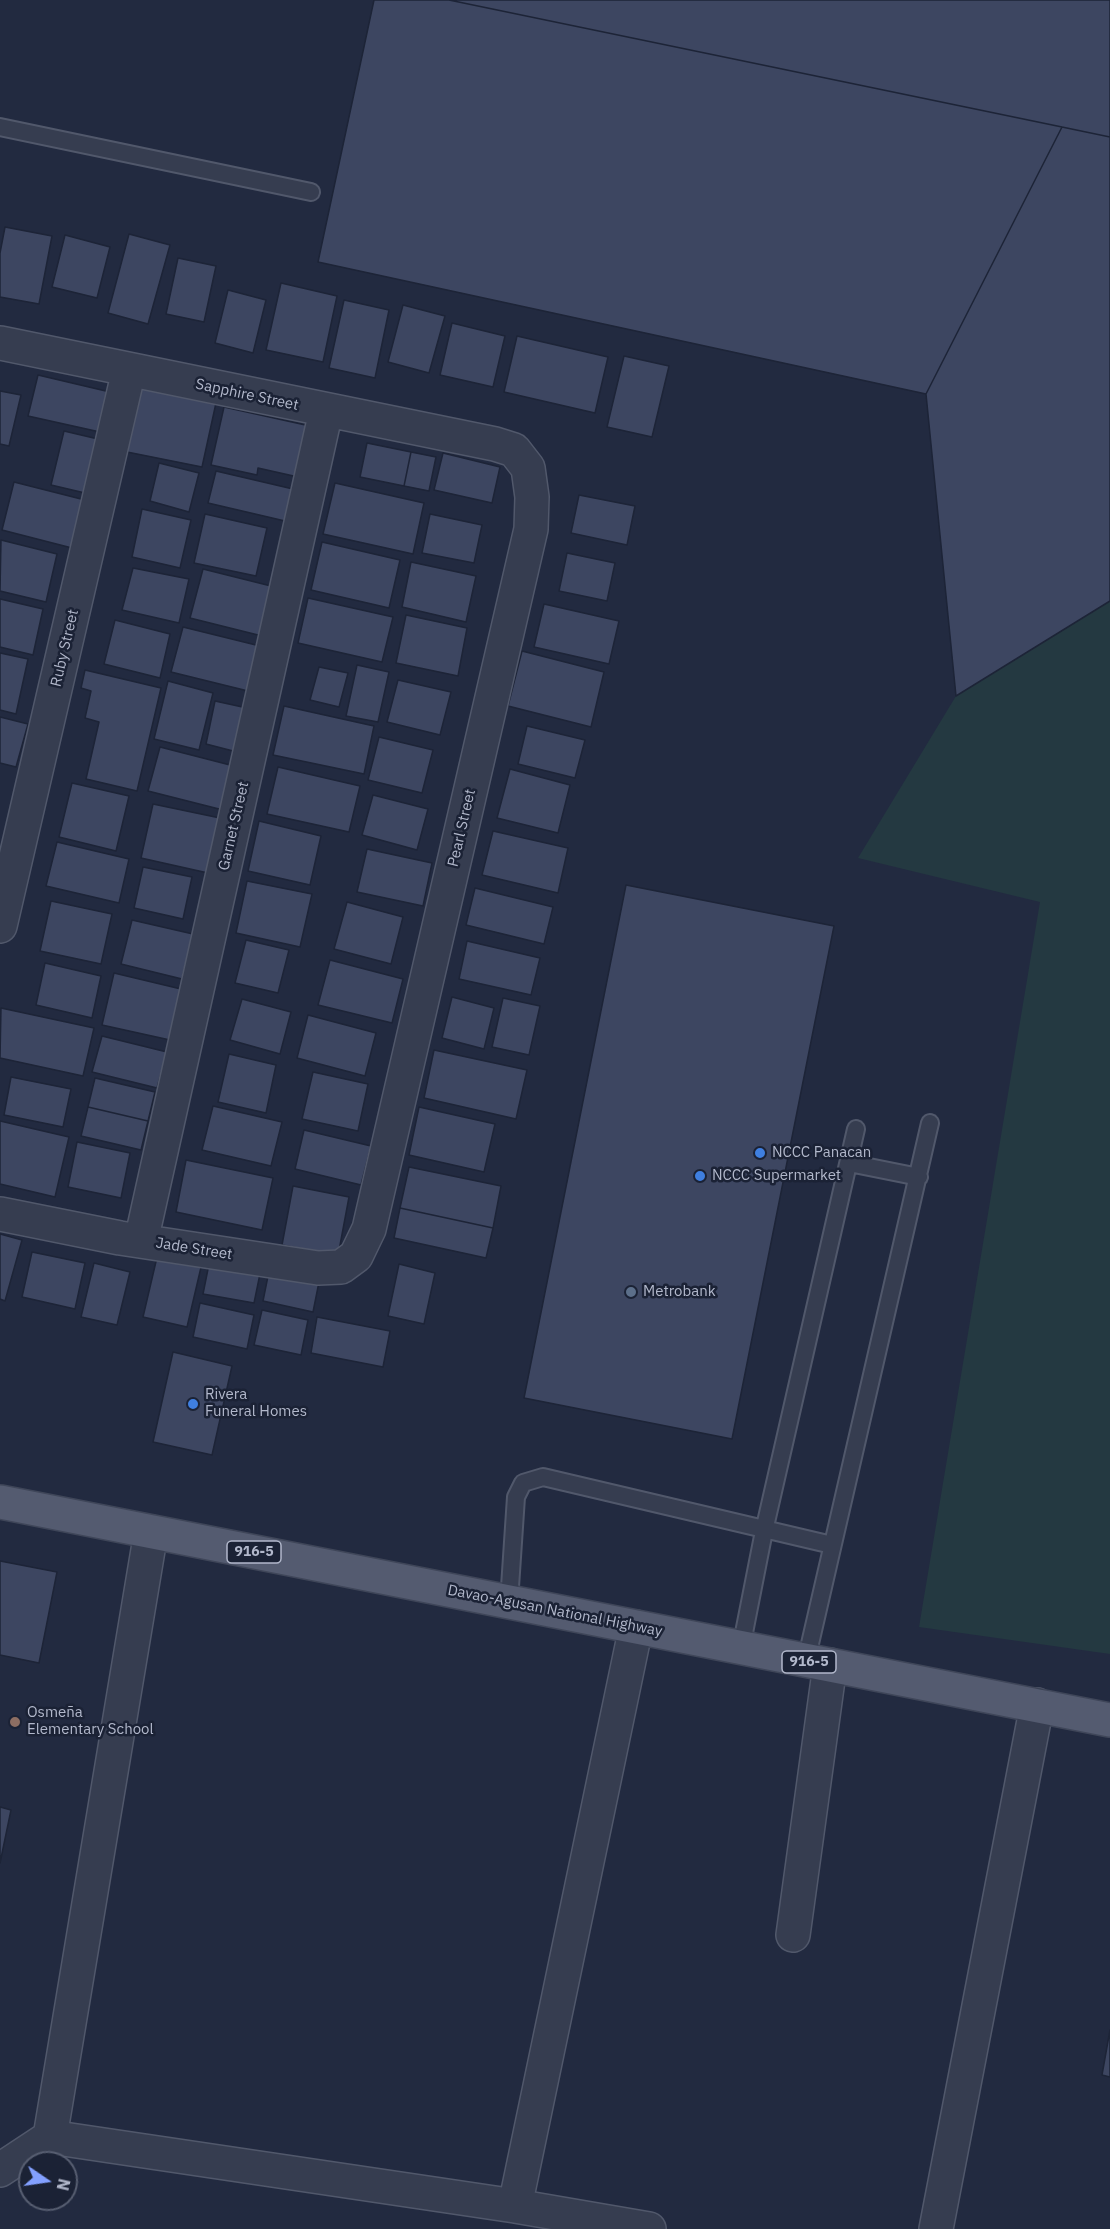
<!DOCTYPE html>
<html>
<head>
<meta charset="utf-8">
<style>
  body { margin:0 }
  #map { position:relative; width:1110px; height:2229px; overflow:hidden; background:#222a40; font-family:"IBM Plex Sans",sans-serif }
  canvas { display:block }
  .north { position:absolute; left:18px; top:2151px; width:60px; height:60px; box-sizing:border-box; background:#1b2235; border:2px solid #575e71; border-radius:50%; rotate:103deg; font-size:16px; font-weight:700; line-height:24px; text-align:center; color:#b2b8cb }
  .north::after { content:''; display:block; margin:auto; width:21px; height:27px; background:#83a0ff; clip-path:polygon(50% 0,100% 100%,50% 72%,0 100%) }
</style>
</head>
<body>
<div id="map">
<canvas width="1110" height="2229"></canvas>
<div class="north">N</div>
</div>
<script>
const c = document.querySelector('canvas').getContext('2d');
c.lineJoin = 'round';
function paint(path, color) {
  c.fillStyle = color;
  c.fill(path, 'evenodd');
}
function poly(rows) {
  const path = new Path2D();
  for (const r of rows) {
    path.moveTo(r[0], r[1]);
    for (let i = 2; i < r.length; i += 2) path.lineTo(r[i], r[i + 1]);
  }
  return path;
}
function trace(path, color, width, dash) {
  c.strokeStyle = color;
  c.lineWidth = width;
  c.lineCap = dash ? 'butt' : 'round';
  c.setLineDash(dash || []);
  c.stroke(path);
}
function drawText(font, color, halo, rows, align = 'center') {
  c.font = font + ' "IBM Plex Sans",sans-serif';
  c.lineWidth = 5;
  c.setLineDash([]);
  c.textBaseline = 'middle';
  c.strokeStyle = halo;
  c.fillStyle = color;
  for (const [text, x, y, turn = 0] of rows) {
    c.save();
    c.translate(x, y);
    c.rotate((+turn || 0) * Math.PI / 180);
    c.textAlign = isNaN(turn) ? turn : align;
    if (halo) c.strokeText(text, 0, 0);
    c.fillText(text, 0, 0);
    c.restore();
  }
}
paint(poly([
  [1110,601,1110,1654,919,1627,1040,902,858,858,956,696]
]), '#243941');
const building = poly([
  [374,0,449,0,1062,127,926,394,318,262,374,0],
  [449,0,1110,0,1110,137,1062,127,449,0],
  [1062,127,1110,137,1110,601,956,696,926,394,1062,127],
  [5,227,52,236,39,304,0,297,0,253,5,227],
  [129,234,170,245,148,324,108,313,129,234],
  [65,235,110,247,97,298,52,287,65,235],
  [178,258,216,266,204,322,166,314,178,258],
  [281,283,337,296,323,362,266,350,281,283],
  [228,290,266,300,253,353,215,343,228,290],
  [344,300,389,310,375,378,329,368,344,300],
  [403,305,445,316,429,373,388,362,403,305],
  [452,323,505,336,493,387,440,375,452,323],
  [517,336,608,357,595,413,504,392,517,336],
  [624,356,669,366,652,437,607,427,624,356],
  [38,375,110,392,100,432,28,416,38,375],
  [140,387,216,403,202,467,127,452,140,387],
  [0,391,21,395,9,446,0,444,0,391],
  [224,407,310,426,298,477,258,468,257,475,211,465,224,407],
  [64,431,98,439,85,493,51,485,64,431],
  [367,443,411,452,404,486,360,477,367,443],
  [411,452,436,457,429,491,404,486,411,452],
  [443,453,500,467,492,503,434,490,443,453],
  [159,463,199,473,189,512,150,501,159,463],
  [216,471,293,489,285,521,208,503,216,471],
  [14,482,85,500,72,548,2,530,14,482],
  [335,483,424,503,413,554,323,534,335,483],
  [579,495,635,506,627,545,571,533,579,495],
  [142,509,191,520,180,568,132,557,142,509],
  [205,514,267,528,256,576,194,563,205,514],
  [430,514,482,525,474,563,422,553,430,514],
  [1,540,57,554,46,602,0,591,1,540],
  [322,542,400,560,389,608,311,590,322,542],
  [567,553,615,563,607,601,559,591,567,553],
  [411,562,476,576,466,622,402,607,411,562],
  [133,568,189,579,179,623,122,610,133,568],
  [203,569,279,588,266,637,190,618,203,569],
  [308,598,393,617,382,662,298,643,308,598],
  [0,599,43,609,33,655,0,647,0,599],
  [544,604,619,621,609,664,534,647,544,604],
  [406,615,467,628,458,676,396,663,406,615],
  [115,620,170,634,160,678,104,664,115,620],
  [183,627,260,646,248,691,171,672,183,627],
  [522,651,604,672,591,727,508,706,522,651],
  [0,653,28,659,16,714,0,710,0,653],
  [357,665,389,672,378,722,346,716,357,665],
  [319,667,348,673,339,707,310,700,319,667],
  [85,670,161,688,137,791,86,779,99,722,85,718,91,691,81,688,85,670],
  [398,680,451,692,440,735,387,722,398,680],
  [168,681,213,693,199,750,154,739,168,681],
  [215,701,247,708,237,752,206,744,215,701],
  [284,706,374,726,364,774,273,755,284,706],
  [0,717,28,724,16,767,0,763,0,717],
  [527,726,585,740,575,778,518,764,527,726],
  [379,737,433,750,422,793,368,780,379,737],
  [160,747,234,766,223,810,148,791,160,747],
  [278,767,360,786,349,832,267,814,278,767],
  [510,769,570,785,558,833,497,818,510,769],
  [72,783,129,796,116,851,59,837,72,783],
  [373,795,428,809,417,850,362,835,373,795],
  [153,804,220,818,208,873,141,858,153,804],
  [259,821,321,836,310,885,248,871,259,821],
  [493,831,568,848,558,893,482,875,493,831],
  [57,842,129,859,119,903,46,886,57,842],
  [367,849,432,863,423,906,357,892,367,849],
  [143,867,192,877,183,919,134,908,143,867],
  [247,881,312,894,300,947,236,933,247,881],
  [626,885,834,926,732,1439,524,1398,626,885],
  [475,888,553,907,544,944,466,925,475,888],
  [51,901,112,914,101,964,40,951,51,901],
  [347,902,403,917,391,964,334,949,347,902],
  [132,920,193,934,182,979,121,964,132,920],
  [246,940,289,950,278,993,235,983,246,940],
  [467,941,540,958,531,995,459,979,467,941],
  [330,960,403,979,392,1023,318,1005,330,960],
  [45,963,101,976,92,1018,36,1005,45,963],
  [114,973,181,989,170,1040,102,1025,114,973],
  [452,997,494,1008,484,1049,442,1038,452,997],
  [503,998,540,1006,529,1055,492,1047,503,998],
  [242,999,291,1012,280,1054,230,1040,242,999],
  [1,1008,94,1028,83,1076,0,1058,1,1008],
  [308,1015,376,1033,365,1076,297,1058,308,1015],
  [102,1036,167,1052,157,1088,92,1072,102,1036],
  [434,1050,527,1070,516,1119,424,1098,434,1050],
  [229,1054,276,1065,266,1113,218,1102,229,1054],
  [313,1072,368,1084,358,1131,302,1119,313,1072],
  [11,1077,71,1089,63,1127,4,1115,11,1077],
  [95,1078,155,1092,148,1121,88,1107,95,1078],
  [213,1106,282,1122,271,1166,202,1150,213,1106],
  [88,1107,148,1121,141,1150,81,1136,88,1107],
  [419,1107,495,1124,484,1172,409,1155,419,1107],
  [0,1121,69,1137,55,1197,0,1184,0,1121],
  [304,1130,371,1146,361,1185,295,1169,304,1130],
  [77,1142,130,1153,121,1198,68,1187,77,1142],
  [186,1160,273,1178,262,1230,176,1212,186,1160],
  [409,1167,501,1186,493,1228,400,1208,409,1167],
  [293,1186,349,1197,338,1256,282,1245,293,1186],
  [400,1208,493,1228,486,1258,394,1238,400,1208],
  [0,1234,22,1240,5,1301,0,1299,0,1234],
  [32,1252,85,1263,75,1309,22,1297,32,1252],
  [158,1253,202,1263,187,1327,143,1317,158,1253],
  [210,1259,261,1269,254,1303,203,1294,210,1259],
  [94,1263,130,1272,117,1325,81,1317,94,1263],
  [399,1264,435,1273,424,1324,388,1316,399,1264],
  [269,1271,319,1282,313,1312,263,1301,269,1271],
  [200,1303,254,1315,247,1349,193,1337,200,1303],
  [262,1310,308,1320,301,1355,254,1345,262,1310],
  [317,1317,390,1331,383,1367,311,1353,317,1317],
  [173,1352,232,1366,212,1455,153,1442,173,1352],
  [0,1561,57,1572,39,1663,0,1655,0,1561],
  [0,1807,11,1810,0,1863,0,1807],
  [1110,2030,1110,2077,1102,2075,1110,2030]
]);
paint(building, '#3d4661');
trace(building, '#1d2437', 1.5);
const service = poly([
  [0,127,311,192],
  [849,1163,919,1177],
  [509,1602,516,1497,523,1483,543,1477,832,1545],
  [741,1648,764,1531,856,1129],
  [806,1661,930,1123]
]);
const minor = poly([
  [0,343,495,444,514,450,528,468,532,497,531,529,369,1229,356,1256,341,1267,318,1268,120,1238,0,1214],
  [0,926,129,370],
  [141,1241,326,411],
  [793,1935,830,1665],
  [50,2137,515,2206,636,1627],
  [0,2170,50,2137,151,1532],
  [515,2206,649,2229],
  [936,2229,1037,1705]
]);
const primary = poly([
  [0,1502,1110,1720]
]);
trace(service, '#51586b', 20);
trace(minor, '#51586b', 36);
trace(primary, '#3f4659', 36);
trace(service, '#363d50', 16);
trace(minor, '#363d50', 33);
trace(primary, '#545b70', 33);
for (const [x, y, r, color] of [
  [760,1153,6,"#3f7fe0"],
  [700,1176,6,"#3f7fe0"],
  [631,1292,6,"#5c6f8a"],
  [193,1404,6,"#3f7fe0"],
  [15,1722,6,"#8d6e63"]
]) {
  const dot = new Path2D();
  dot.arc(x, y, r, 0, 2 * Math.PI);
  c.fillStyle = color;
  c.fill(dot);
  trace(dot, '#1b2235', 2);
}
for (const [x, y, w] of [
  [254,1552,54],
  [809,1662,54]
]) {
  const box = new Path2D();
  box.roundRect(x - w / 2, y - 11, w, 22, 4.5);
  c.fillStyle = '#1b2235';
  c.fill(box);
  trace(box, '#b2b8cb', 1.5);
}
drawText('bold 14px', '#b2b8cb', null, [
  ["916-5",254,1552],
  ["916-5",809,1662]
]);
drawText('15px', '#b2b8cb', '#1b2235', [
  ["Sapphire Street",247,395,12],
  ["Ruby Street",65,648,-77],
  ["Garnet Street",234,826,-77],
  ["Pearl Street",462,828,-77],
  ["Jade Street",194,1249,9],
  ["Davao-Agusan National Highway",555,1611,11]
]);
drawText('15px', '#b2b8cb', '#1b2235', [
  ["NCCC Panacan",772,1153],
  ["NCCC Supermarket",712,1176],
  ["Metrobank",643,1292],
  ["Rivera",205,1395],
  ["Funeral Homes",205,1412],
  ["Osmeña",27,1713],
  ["Elementary School",27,1730]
], 'left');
</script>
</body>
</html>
